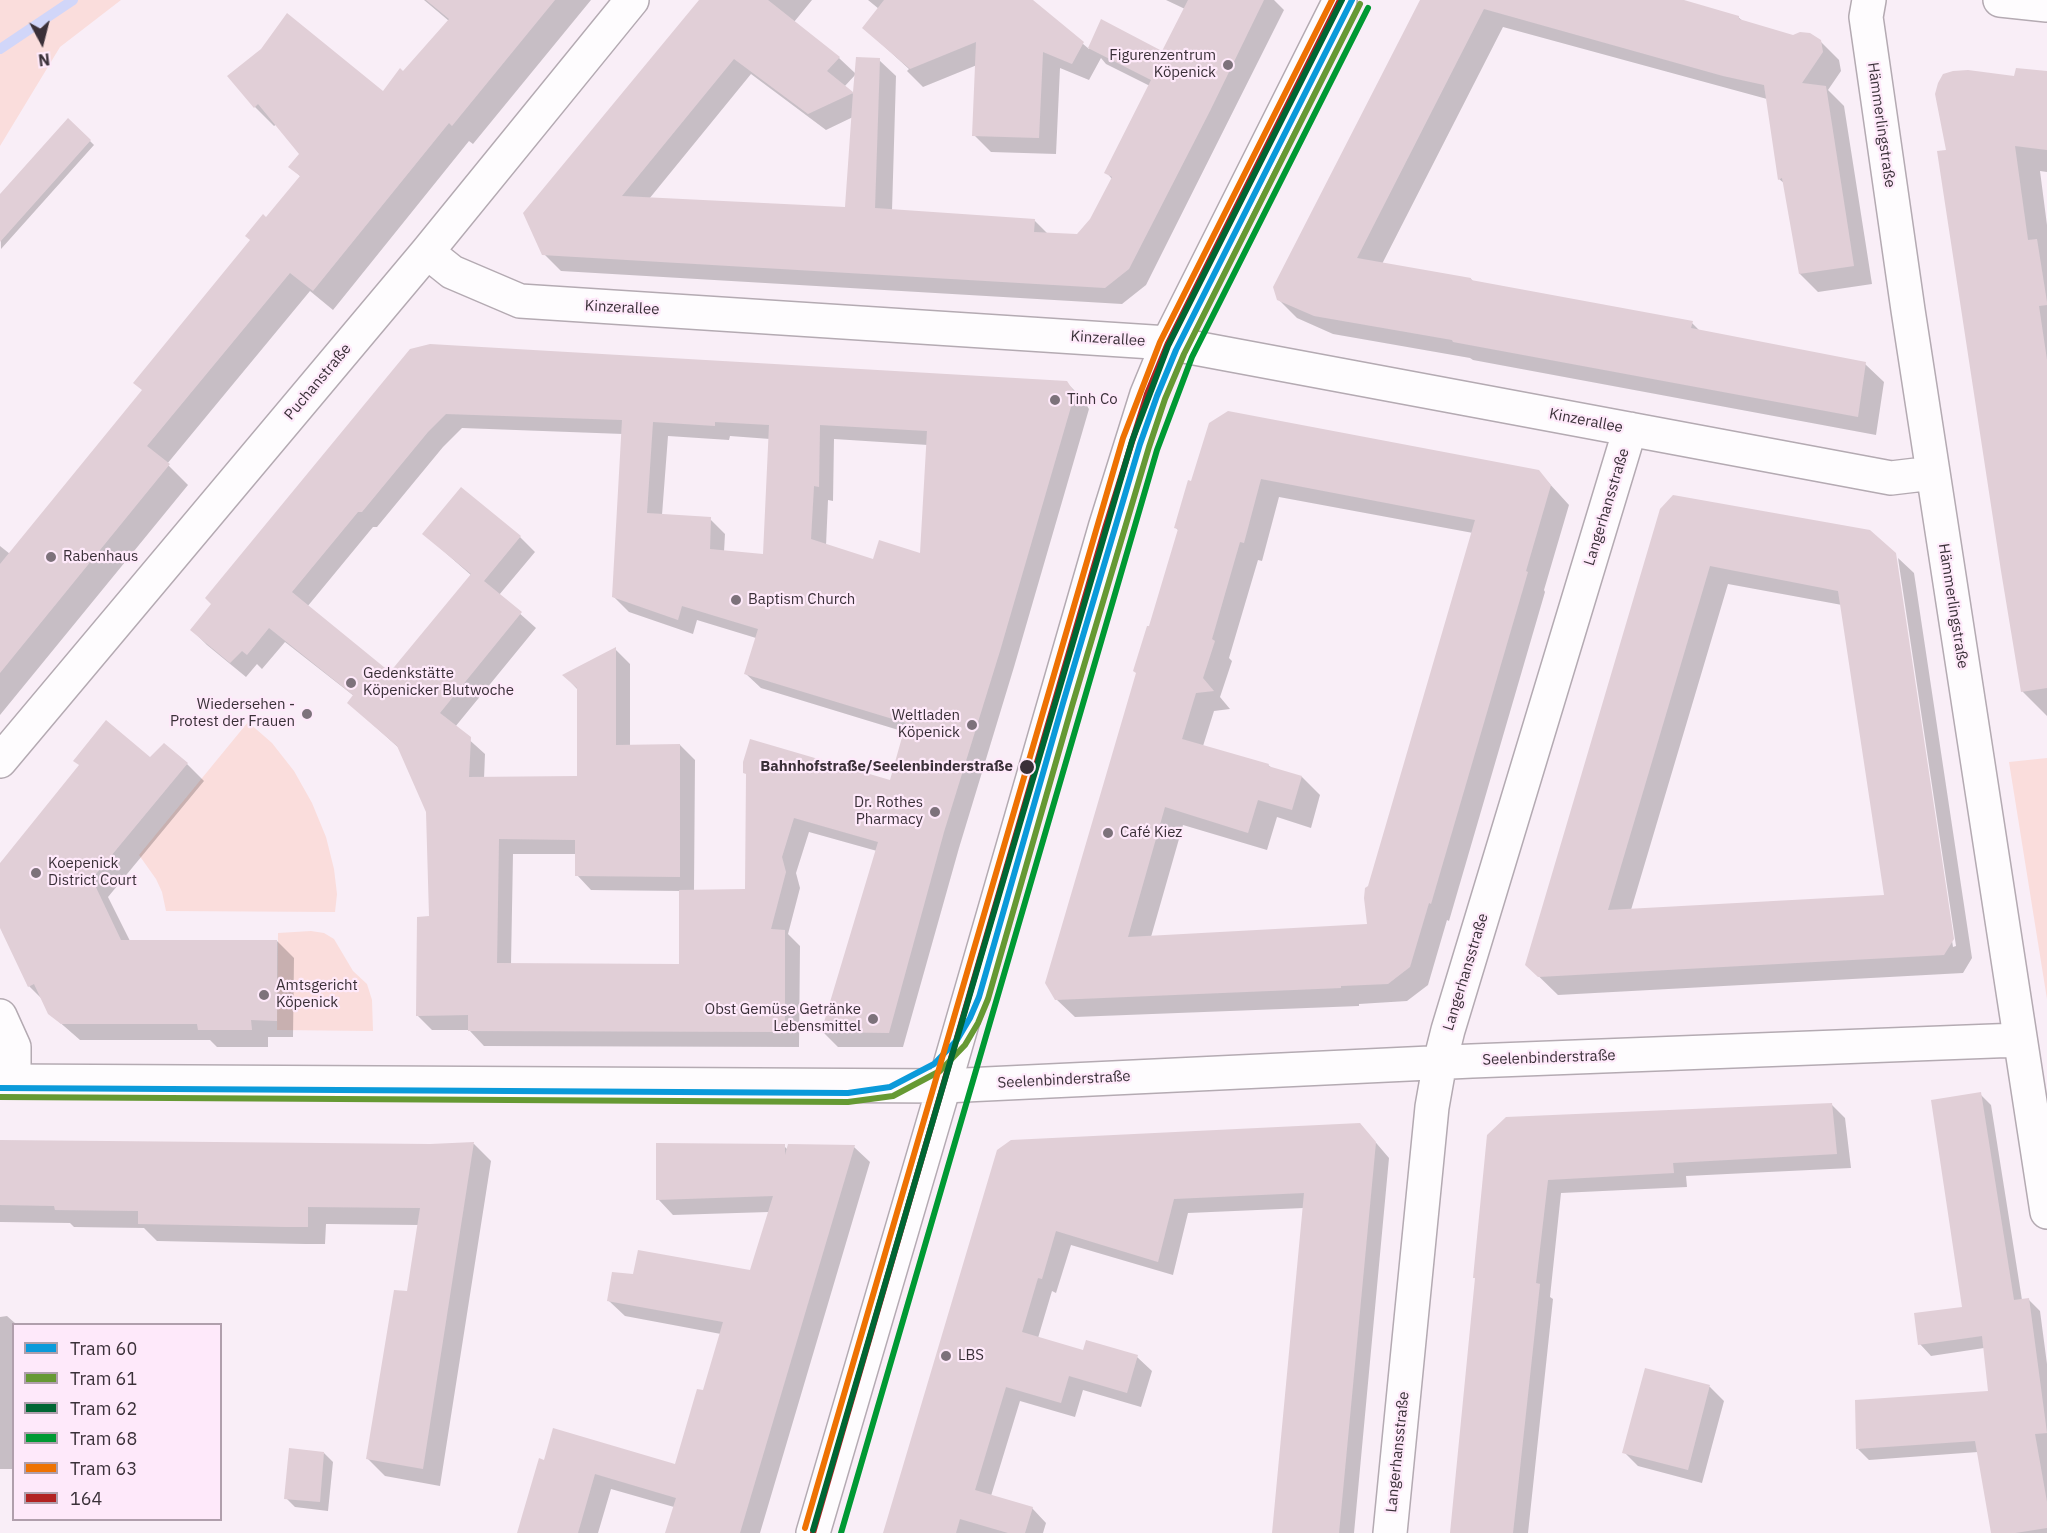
<!DOCTYPE html>
<html>
<head>
<meta charset="utf-8">
<style>
  body { margin:0 }
  #map { position:relative; width:2047px; height:1533px; overflow:hidden; background:#f9eef7; font-family:"IBM Plex Sans",sans-serif }
  canvas { display:block }
  .legend { position:absolute; left:12px; top:1323px; width:210px; height:198px; box-sizing:border-box; background:#fee9fa; border:2px solid #b09fac; margin:0; padding:8px 10px; list-style:none; font-size:18px; color:#3a3038 }
  .legend li { display:flex; align-items:center; gap:12px; height:30px }
  .legend b { width:30px; border:2px solid #b09fac }
  .north { position:absolute; left:12px; top:12px; width:60px; height:60px; -webkit-text-stroke:4px #fee9fa; paint-order:stroke; rotate:173deg; font-size:16px; font-weight:700; line-height:24px; text-align:center; color:#3a3038 }
  .north::after { content:''; display:block; margin:auto; width:21px; height:27px; background:#3a3038; clip-path:polygon(50% 0,100% 100%,50% 72%,0 100%) }
</style>
</head>
<body>
<div id="map">
<canvas width="2047" height="1533"></canvas>
<ul class="legend">
<li><b style="height:8px;background:#0b9ada"></b>Tram 60</li>
<li><b style="height:8px;background:#693"></b>Tram 61</li>
<li><b style="height:8px;background:#063"></b>Tram 62</li>
<li><b style="height:8px;background:#093"></b>Tram 68</li>
<li><b style="height:8px;background:#ee7203"></b>Tram 63</li>
<li><b style="height:8px;background:#b22222"></b>164</li>
</ul>
<div class="north">N</div>
</div>
<script>
const c = document.querySelector('canvas').getContext('2d');
c.lineJoin = 'round';
function paint(path, color) {
  c.fillStyle = color;
  c.fill(path, 'evenodd');
}
function poly(rows) {
  const path = new Path2D();
  for (const r of rows) {
    path.moveTo(r[0], r[1]);
    for (let i = 2; i < r.length; i += 2) path.lineTo(r[i], r[i + 1]);
  }
  return path;
}
function trace(path, color, width, dash) {
  c.strokeStyle = color;
  c.lineWidth = width;
  c.lineCap = dash ? 'butt' : 'round';
  c.setLineDash(dash || []);
  c.stroke(path);
}
function drawText(font, color, halo, rows, align = 'center') {
  c.font = font + ' "IBM Plex Sans",sans-serif';
  c.lineWidth = 4.5;
  c.setLineDash([]);
  c.textBaseline = 'middle';
  c.strokeStyle = halo;
  c.fillStyle = color;
  for (const [text, x, y, turn = 0] of rows) {
    c.save();
    c.translate(x, y);
    c.rotate((+turn || 0) * Math.PI / 180);
    c.textAlign = isNaN(turn) ? turn : align;
    if (halo) c.strokeText(text, 0, 0);
    c.fillText(text, 0, 0);
    c.restore();
  }
}
paint(poly([
  [0,0,121,0,60,47,0,146],
  [248,722,272,743,294,771,312,803,326,837,334,869,337,894,335,912,166,911,162,892,156,879,139,855],
  [2047,758,2047,999,2009,762],
  [311,931,324,933,334,939,353,971,367,984,372,1000,373,1031,277,1030,278,933]
]), '#fadddc');
paint(poly([
  [424,0,591,0,473,144,469,141,333,310,310,291,167,464,188,485,0,715,0,546,10,554,143,391,267,219,301,177,290,166,301,154,277,124,274,126,255,107,229,76,383,93,404,73,449,21],
  [701,0,812,0,794,22,839,58,856,74,844,87,855,95,879,60,896,76,892,211,1034,220,1048,234,1078,236,1092,220,1112,179,1106,172,1150,86,1106,64,1101,58,1089,80,1060,68,1056,154,991,152,974,135,977,65,923,87,907,71,909,69,864,28,879,9,868,0,1031,0,1089,49,1102,21,1163,53,1185,9,1166,0,1274,0,1284,10,1146,285,1122,304,561,271,544,254],
  [751,74,826,130,853,117,847,208,649,199],
  [1421,0,1679,0,1738,17,1744,22,1793,37,1820,41,1839,60,1841,71,1828,90,1844,106,1872,284,1818,292,1800,274,1785,184,1779,179,1767,99,1503,27,1382,264,1471,279,1474,282,1692,323,1701,332,1865,364,1884,382,1876,435,1473,360,1470,358,1333,334,1297,318,1278,299],
  [2047,73,2047,172,2040,171,2047,225,2047,716,2022,691,1948,151,2016,78],
  [69,120,94,145,1,249,0,196],
  [410,351,1067,383,1082,398,1089,409,1014,667,959,848,903,1047,838,1047,823,1032,877,851,809,832,796,873,800,888,788,934,800,946,799,1047,484,1046,469,1030,432,1030,417,1015,430,918,428,812,400,749,349,703,354,696,285,642,262,669,257,664,246,677,207,645,192,630],
  [462,428,623,434,614,597,629,612,693,634,697,620,756,638,746,674,761,688,905,732,891,782,748,775,747,890,694,891,695,760,680,745,630,746,630,664,615,649,564,675,578,690,578,778,484,779,485,754,455,727,536,628,499,595,535,552,520,537,461,489,424,534,472,576,390,674,307,607,373,527,377,527,443,447],
  [668,436,729,440,730,436,770,439,765,556,724,552,725,534,710,519,662,515],
  [834,439,928,445,922,555,874,561,826,546,828,500,833,501],
  [513,854,577,854,577,875,591,890,681,891,681,965,511,965],
  [1228,413,1538,471,1569,505,1544,590,1545,592,1449,921,1447,920,1428,985,1407,1001,1359,1004,1359,1006,1075,1017,1056,999,1150,628,1179,531,1176,528,1192,483],
  [1279,497,1473,533,1369,887,1369,926,1151,937,1183,825,1267,850,1277,817,1311,828,1320,795,1302,777,1272,768,1268,765,1203,746,1214,711,1230,709,1220,697,1232,661,1229,658,1258,560,1262,561],
  [1661,509,1894,554,1953,947,1956,946,1898,558,1914,573,1972,958,1963,973,1558,995,1526,964],
  [1728,584,1842,605,1885,896,1631,910],
  [150,759,187,764,204,781,108,897,130,941,277,941,294,958,293,1037,268,1037,268,1047,217,1047,210,1040,80,1040,49,1013,44,1001,29,986,0,924,0,865],
  [1980,1094,1991,1105,2022,1300,2029,1300,2040,1311,2047,1364,2047,1533,1993,1533,1978,1452,1869,1460,1858,1449,1990,1392,1984,1348,1931,1356,1920,1344,1964,1308],
  [1831,1104,1845,1118,1851,1168,1686,1176,1687,1187,1561,1193,1550,1297,1553,1299,1528,1533,1451,1533,1477,1280,1474,1277,1489,1136],
  [1360,1124,1389,1158,1354,1533,1273,1533,1304,1208,1188,1213,1173,1275,1071,1245,1056,1293,1052,1291,1038,1338,1084,1352,1137,1357,1152,1371,1141,1407,1083,1390,1075,1417,1020,1401,991,1496,1032,1508,1046,1523,1043,1533,886,1533,998,1151],
  [0,1141,430,1145,474,1144,491,1161,440,1486,385,1476,367,1458,408,1293,419,1225,326,1224,325,1244,305,1244,157,1241,144,1228,74,1227,70,1223,0,1222],
  [784,1146,788,1150,854,1147,870,1162,760,1533,667,1533,674,1507,611,1489,598,1533,519,1533,545,1462,676,1466,704,1392,721,1334,625,1316,609,1301,635,1276,751,1271,769,1212,673,1215,658,1199],
  [7,1316,16,1324,14,1324,14,1469,0,1469,0,1317],
  [1646,1370,1710,1387,1724,1401,1702,1483,1638,1466,1624,1452],
  [324,1453,333,1462,328,1511,295,1507,286,1498]
]), '#0003');
trace(poly([
  [0,49,73,0]
]), '#d1d6f9', 10);
paint(poly([
  [426,0,555,0,452,126,449,123,313,291,290,273,147,446,170,464,0,673,0,564,142,390,133,383,250,240,245,236,263,214,266,217,300,176,288,167,299,154,258,104,254,108,227,76,261,49,287,13,383,91,400,68,403,71,449,19],
  [699,0,768,0,840,57,827,71,853,92,856,57,880,58,875,208,1035,219,1034,232,1077,234,1090,219,1112,177,1104,173,1151,80,1088,48,1101,19,1162,51,1188,0,1264,0,1210,111,1129,269,1105,288,542,255,523,213],
  [734,59,808,114,853,93,845,207,622,196],
  [884,0,1033,0,1084,42,1072,64,1043,52,1039,138,972,136,976,42,910,69,862,28],
  [1420,0,1684,0,1739,16,1739,19,1793,35,1800,32,1810,33,1821,40,1823,52,1802,83,1826,86,1854,266,1799,274,1782,178,1778,180,1764,85,1723,76,1484,9,1357,258,1471,278,1471,280,1693,321,1691,328,1866,362,1858,417,1453,342,1452,340,1314,316,1277,300,1273,287],
  [2016,68,2047,71,2047,150,2015,146,2028,240,2037,239,2047,302,2047,305,2039,306,2047,360,2047,688,2021,692,2001,571,1937,151,1946,150,1935,94,1938,83,1943,74,1953,71,1968,70,2014,76],
  [68,118,91,140,0,242,0,194],
  [430,344,1067,381,1075,393,1000,651,944,832,889,1033,821,1032,878,842,794,818,782,857,786,872,771,929,785,930,785,1032,468,1031,468,1015,416,1016,417,917,429,916,426,812,397,746,347,703,353,695,269,628,247,655,242,651,230,663,190,630,211,604,205,598,410,349],
  [446,414,622,420,612,597,678,620,682,606,758,629,744,674,906,723,890,780,750,739,743,762,743,773,746,774,745,889,679,890,679,964,497,963,499,839,575,840,575,876,680,877,680,744,616,745,616,647,562,675,577,688,577,776,469,777,471,737,440,713,522,612,484,581,521,536,461,487,422,534,471,574,390,672,292,592,358,512,362,512,428,432],
  [653,422,715,426,715,422,769,425,763,554,710,549,711,517,647,513],
  [820,425,927,431,920,553,879,540,873,559,811,539,814,486,819,487],
  [1228,411,1539,470,1551,485,1526,571,1528,572,1431,904,1429,903,1410,967,1388,984,1341,986,1341,988,1055,1000,1045,983,1136,673,1133,671,1147,626,1149,626,1178,529,1174,528,1188,480,1191,481,1209,423],
  [1261,479,1475,520,1368,886,1365,888,1364,898,1367,924,1128,937,1165,807,1248,833,1258,800,1292,810,1302,776,1268,766,1269,764,1182,739,1196,693,1214,691,1203,678,1215,641,1212,639,1240,542,1244,543],
  [1673,495,1870,530,1896,553,1954,939,1944,955,1538,977,1525,965,1660,509],
  [1710,566,1838,591,1884,895,1608,910],
  [106,720,150,757,164,743,188,763,92,879,121,940,277,940,277,1021,251,1020,252,1030,198,1030,197,1024,61,1024,48,1014,34,984,28,987,0,928,0,863,79,765,73,761],
  [1981,1092,2014,1300,2029,1298,2047,1433,2035,1434,2047,1502,2047,1528,2015,1533,1991,1533,1975,1441,1856,1449,1855,1400,1988,1391,1982,1336,1918,1345,1914,1313,1962,1307,1931,1100],
  [1832,1103,1837,1154,1673,1163,1674,1173,1548,1180,1536,1283,1540,1284,1513,1533,1450,1533,1475,1278,1473,1278,1487,1135,1506,1117],
  [1360,1123,1376,1142,1339,1533,1272,1533,1304,1193,1174,1199,1158,1262,1056,1231,1042,1279,1038,1278,1022,1332,1083,1350,1086,1340,1138,1355,1127,1393,1069,1376,1061,1403,1006,1387,975,1490,1033,1507,1025,1533,1008,1533,960,1519,956,1533,883,1533,997,1150,1011,1140],
  [0,1140,430,1144,474,1142,423,1469,366,1459,394,1290,407,1291,420,1208,308,1207,308,1227,287,1227,138,1224,138,1211,55,1210,54,1206,0,1205],
  [656,1143,785,1144,785,1155,788,1144,855,1145,740,1533,665,1533,676,1498,595,1474,578,1533,517,1533,539,1458,544,1460,553,1428,675,1464,697,1389,703,1390,723,1322,607,1301,612,1272,633,1274,638,1250,750,1270,773,1196,656,1200],
  [1645,1368,1710,1385,1688,1470,1622,1453],
  [289,1448,324,1452,320,1502,284,1499]
]), '#e1cfd7');
const street = poly([
  [1869,0,1866,17,1908,310,2047,1212],
  [2000,0,2047,5],
  [427,252,452,272,520,301,1168,343,1891,478,1933,473],
  [0,761,427,252,632,0],
  [0,1016,14,1047,14,1081],
  [944,1086,1472,1061,2019,1040],
  [1390,1533,1432,1107,1440,1062,1448,1030,1630,429]
]);
const secondary = poly([
  [0,1081,944,1086],
  [813,1533,944,1086,1105,528,1147,394,1168,343,1340,0]
]);
trace(street, '#b4aab2', 36);
trace(secondary, '#b4aab2', 36);
trace(street, '#fefcfe', 33);
trace(secondary, '#fefcfe', 33);
trace(poly([
  [813,1533,1105,528,1147,394,1168,343,1340,0]
]), '#b22222', 6);
trace(poly([
  [0,1088,848,1093,890,1087,934,1064,957,1040,970,1018,979,997,1063,703,1140,444,1157,396,1176,350,1352,0]
]), '#0b9ada', 6);
trace(poly([
  [0,1097,848,1102,893,1096,940,1071,965,1045,978,1023,988,999,1072,706,1149,447,1165,399,1184,354,1360,4]
]), '#693', 6);
trace(poly([
  [813,1530,1132,441,1168,346,1342,0]
]), '#063', 6);
trace(poly([
  [841,1533,1157,450,1192,357,1368,8]
]), '#093', 6);
trace(poly([
  [805,1528,1123,438,1160,342,1332,0]
]), '#ee7203', 6);
for (const [x, y, r, color] of [
  [1228,65,6,"#7d727b"],
  [1055,400,6,"#7d727b"],
  [51,557,6,"#7d727b"],
  [736,600,6,"#7d727b"],
  [351,683,6,"#7d727b"],
  [307,714,6,"#7d727b"],
  [972,725,6,"#7d727b"],
  [1027,767,8,"#3a3038"],
  [935,812,6,"#7d727b"],
  [1108,833,6,"#7d727b"],
  [36,873,6,"#7d727b"],
  [264,995,6,"#7d727b"],
  [873,1019,6,"#7d727b"],
  [946,1356,6,"#7d727b"]
]) {
  const dot = new Path2D();
  dot.arc(x, y, r, 0, 2 * Math.PI);
  c.fillStyle = color;
  c.fill(dot);
  trace(dot, '#fee9fa', 2);
}
drawText('15px', '#3a3038', '#fee9fa', [
  ["Figurenzentrum",1216,56,"right"],
  ["Köpenick",1216,73,"right"],
  ["Tinh Co",1067,400],
  ["Rabenhaus",63,557],
  ["Baptism Church",748,600],
  ["Gedenkstätte",363,674],
  ["Köpenicker Blutwoche",363,691],
  ["Wiedersehen -",295,705,"right"],
  ["Protest der Frauen",295,722,"right"],
  ["Weltladen",960,716,"right"],
  ["Köpenick",960,733,"right"],
  ["Dr. Rothes",923,803,"right"],
  ["Pharmacy",923,820,"right"],
  ["Café Kiez",1120,833],
  ["Koepenick",48,864],
  ["District Court",48,881],
  ["Amtsgericht",276,986],
  ["Köpenick",276,1003],
  ["Obst Gemüse Getränke",861,1010,"right"],
  ["Lebensmittel",861,1027,"right"],
  ["LBS",958,1356]
], 'left');
drawText('15px', '#3a3038', '#fee9fa', [
  ["Hämmerlingstraße",1881,125,82],
  ["Kinzerallee",622,308,3],
  ["Kinzerallee",1108,339,4],
  ["Puchanstraße",318,382,-50],
  ["Kinzerallee",1586,421,11],
  ["Langerhansstraße",1607,507,-73],
  ["Hämmerlingstraße",1953,606,81],
  ["Langerhansstraße",1466,972,-73],
  ["Seelenbinderstraße",1549,1058,-2],
  ["Seelenbinderstraße",1064,1080,-3],
  ["Langerhansstraße",1398,1452,-84]
]);
drawText('bold 15px', '#3a3038', '#fee9fa', [
  ["Bahnhofstraße/Seelenbinderstraße",1013,767]
], 'right');
</script>
</body>
</html>
